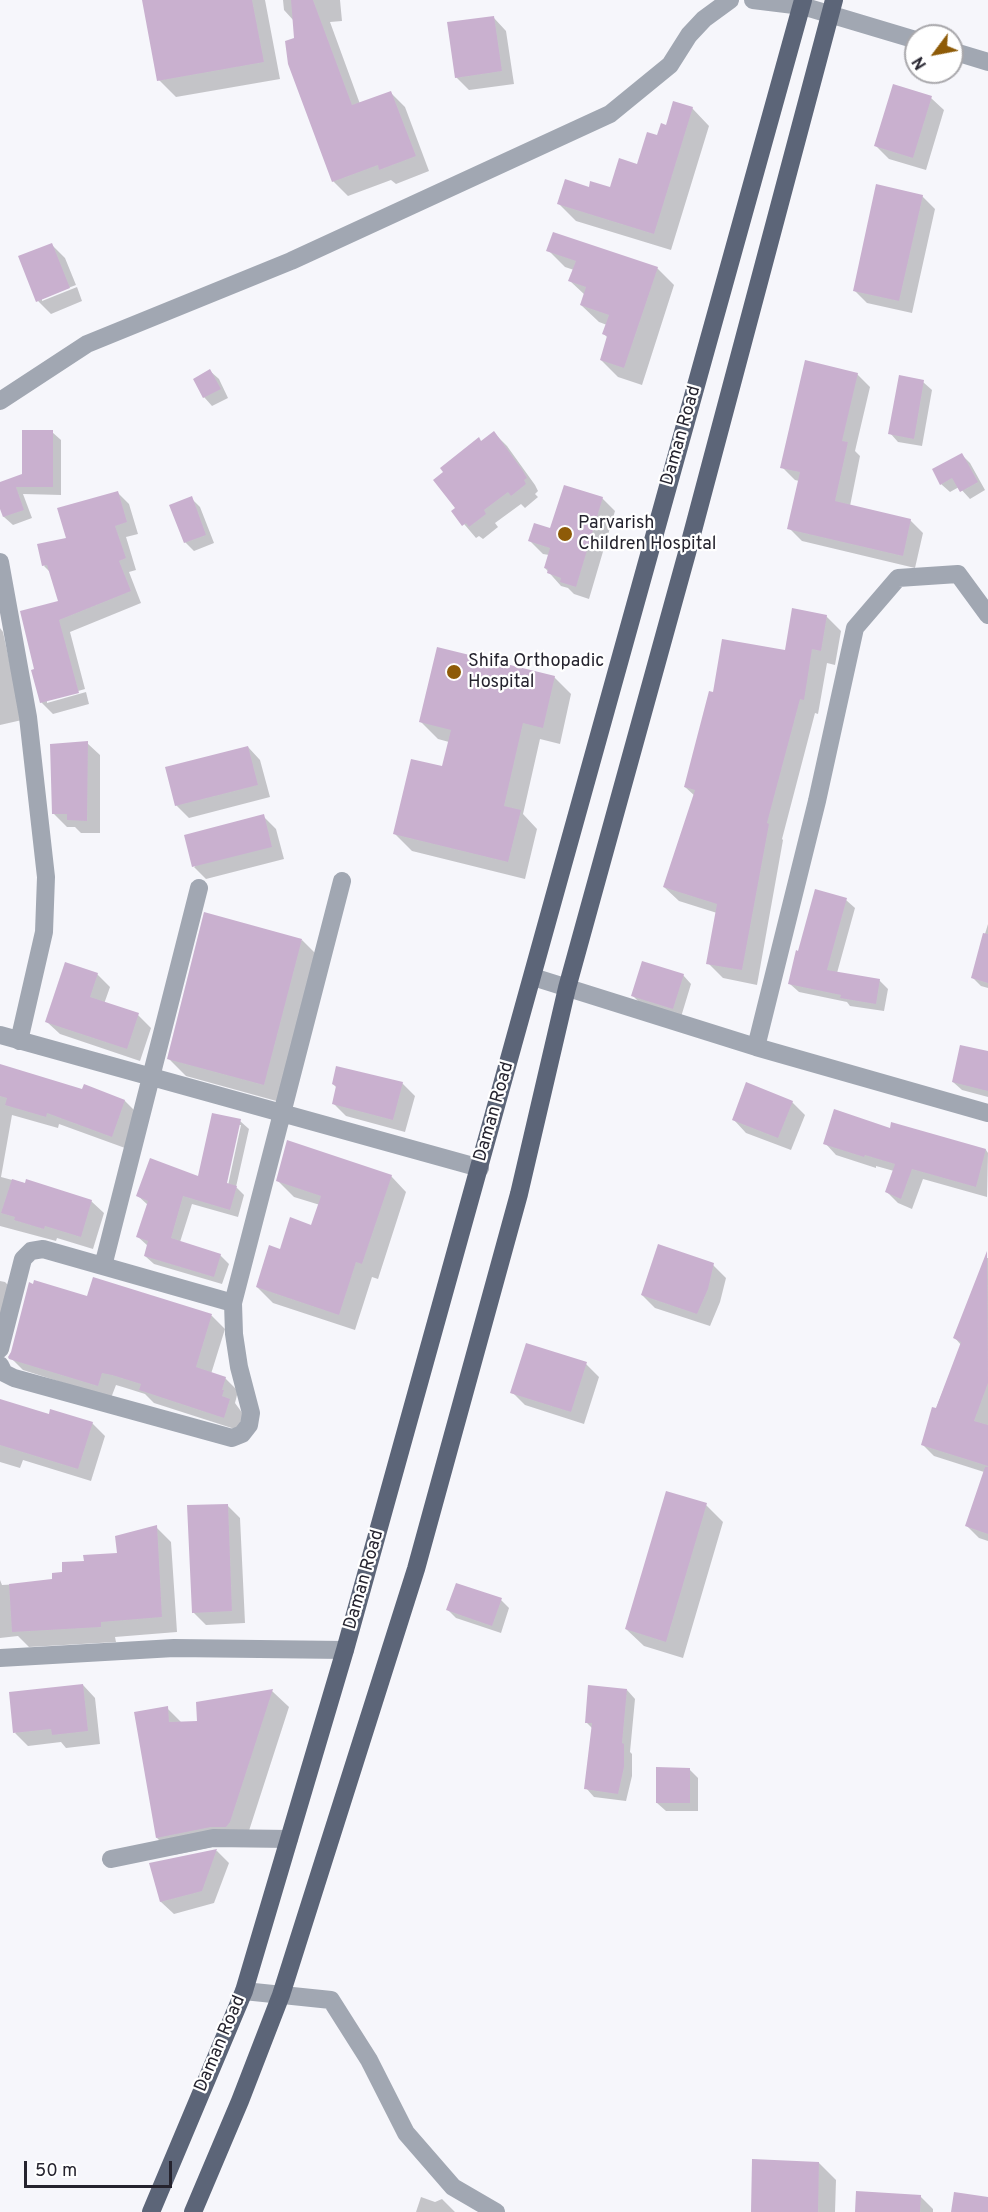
<!DOCTYPE html>
<html>
<head>
<meta charset="utf-8">
<style>
  body { margin:0 }
  #map { position:relative; width:988px; height:2212px; overflow:hidden; background:#f6f6fb; font-family:Overpass,sans-serif }
  canvas { display:block }
  .north { position:absolute; left:904px; top:24px; width:60px; height:60px; box-sizing:border-box; background:#fff; border:2px solid #a8a7ab; border-radius:50%; rotate:238deg; font-size:16px; font-weight:700; line-height:24px; text-align:center; color:#25232e }
  .north::after { content:''; display:block; margin:auto; width:21px; height:27px; background:#8e5b08; clip-path:polygon(50% 0,100% 100%,50% 72%,0 100%) }
  .scale { position:absolute; left:24px; top:2161px; width:148px; height:27px; box-sizing:border-box; border:3px solid #25232e; border-top:0; padding-left:8px; font-size:18px; line-height:21px; white-space:nowrap; color:#25232e; -webkit-text-stroke:4px #fff; paint-order:stroke }
</style>
</head>
<body>
<div id="map">
<canvas width="988" height="2212"></canvas>
<div class="north">N</div>
<div class="scale">50 m</div>
</div>
<script>
const c = document.querySelector('canvas').getContext('2d');
c.lineJoin = 'round';
function paint(path, color) {
  c.fillStyle = color;
  c.fill(path, 'evenodd');
}
function poly(rows) {
  const path = new Path2D();
  for (const r of rows) {
    path.moveTo(r[0], r[1]);
    for (let i = 2; i < r.length; i += 2) path.lineTo(r[i], r[i + 1]);
  }
  return path;
}
function trace(path, color, width, dash) {
  c.strokeStyle = color;
  c.lineWidth = width;
  c.lineCap = dash ? 'butt' : 'round';
  c.setLineDash(dash || []);
  c.stroke(path);
}
function drawText(font, color, halo, rows, align = 'center') {
  c.font = font + ' Overpass,sans-serif';
  c.lineWidth = 4.5;
  c.setLineDash([]);
  c.textBaseline = 'middle';
  c.strokeStyle = halo;
  c.fillStyle = color;
  for (const [text, x, y, turn = 0] of rows) {
    c.save();
    c.translate(x, y);
    c.rotate((+turn || 0) * Math.PI / 180);
    c.textAlign = isNaN(turn) ? turn : align;
    if (halo) c.strokeText(text, 0, 0);
    c.fillText(text, 0, 0);
    c.restore();
  }
}
paint(poly([
  [144,0,265,0,280,79,176,97,159,80],
  [283,0,340,0,342,21,330,22,360,104,391,93,405,107,429,171,396,184,391,180,348,196,333,181,296,39,294,21,284,10],
  [494,18,506,31,514,84,469,90,456,77],
  [931,98,944,110,926,170,889,159,876,146],
  [692,108,709,126,671,250,576,221,559,204,590,188,611,189,638,166,667,127],
  [922,196,935,209,912,313,867,303,854,290],
  [52,245,65,258,76,285,42,298,42,301,77,287,82,301,51,314,38,301],
  [548,250,657,268,674,285,642,385,618,377,601,360,608,338,604,334,607,325,599,322,581,305,585,295,570,281,574,270,565,267],
  [210,371,219,379,228,398,212,406,204,397],
  [857,374,870,387,855,451,860,456,850,506,910,520,923,533,915,568,802,541,789,528,799,481,795,480,782,467],
  [923,382,932,390,922,446,898,442,890,433],
  [52,432,61,440,61,495,23,494,32,518,13,525,4,517,0,505,0,483,23,475],
  [494,433,507,446,535,485,538,491,535,494,538,497,525,508,521,504,495,523,498,527,483,539,479,536,476,538,453,511,457,508,482,443],
  [961,454,970,463,985,490,970,499,959,487,950,492,941,484],
  [117,492,129,504,138,534,126,537,136,570,129,572,141,603,70,632,85,689,47,700,47,703,86,692,89,704,53,714,41,702,36,670,60,602,51,573,44,566,68,539],
  [191,498,200,507,214,543,194,551,185,542],
  [602,498,615,511,589,599,574,594,568,588,561,586,545,568,549,555,543,554,530,541],
  [826,616,841,631,835,665,827,663,818,714,815,713,782,839,783,840,757,985,723,978,708,963,717,913,679,901,664,887,695,796,685,787,714,694,786,652],
  [0,628,3,632,22,720,0,725],
  [554,677,571,694,560,744,540,739,523,814,537,829,525,879,412,851,395,834,443,768,449,742,438,739,421,722],
  [87,743,100,755,100,833,81,833,75,827,67,827,54,814],
  [248,747,260,760,270,797,189,818,176,805],
  [263,816,276,829,284,859,206,879,194,867],
  [846,900,855,908,837,973,879,980,888,989,884,1011,850,1006,847,1002,799,992,790,984,799,952],
  [988,924,988,988,981,986,972,977],
  [302,940,319,957,280,1102,186,1076,169,1059],
  [97,974,110,987,104,1004,138,1015,151,1028,140,1061,60,1034,47,1022],
  [683,975,691,984,681,1017,641,1004,633,996],
  [988,1053,988,1097,962,1090,953,1082],
  [0,1066,83,1090,85,1086,125,1101,137,1113,125,1148,59,1124,58,1128,12,1115,1,1177,91,1201,104,1213,93,1249,57,1238,56,1241,0,1226],
  [402,1083,415,1096,405,1132,346,1116,333,1103,337,1088,333,1084],
  [792,1102,805,1115,791,1150,746,1133,734,1120],
  [240,1121,249,1129,236,1187,244,1195,238,1217,192,1204,180,1242,220,1255,229,1264,222,1284,154,1264,145,1256,148,1246,138,1237,148,1205,138,1196,199,1178],
  [238,1125,241,1125,227,1190,224,1190],
  [892,1124,986,1150,988,1153,987,1197,923,1179,912,1209,898,1203,887,1192,894,1171,876,1166,876,1168,836,1155,825,1143,891,1130],
  [391,1176,406,1192,378,1279,372,1277,355,1330,273,1303,257,1287,281,1251,312,1227,320,1205,294,1197,278,1181],
  [986,1258,988,1258,988,1541,979,1538,967,1526,984,1472,934,1456,922,1444,961,1345,955,1338],
  [713,1265,726,1278,720,1302,710,1326,655,1308,642,1295],
  [94,1279,212,1316,225,1329,211,1374,225,1378,238,1391,235,1403,243,1414,238,1430,154,1403,145,1394,126,1388,116,1385,111,1398,23,1370,10,1357,88,1298],
  [0,1281,5,1282,18,1295,0,1362],
  [586,1364,599,1377,584,1424,525,1405,512,1392],
  [0,1400,50,1416,92,1423,105,1436,91,1481,23,1460,20,1468,0,1462],
  [227,1505,240,1518,245,1623,206,1625,193,1612],
  [706,1505,723,1522,683,1658,644,1646,626,1629],
  [156,1527,171,1542,177,1632,115,1637,116,1642,29,1647,18,1636,0,1638,0,1580,2,1585,38,1583,54,1580,85,1562,118,1554],
  [501,1600,509,1608,501,1633,456,1618,448,1610],
  [83,1685,95,1698,100,1744,66,1748,61,1742,28,1746,15,1733],
  [627,1690,635,1699,630,1752,632,1754,632,1776,626,1801,594,1797,586,1788,593,1729,586,1722],
  [272,1691,289,1707,246,1840,174,1855,157,1838,167,1708,182,1723,199,1722],
  [690,1770,698,1778,698,1811,666,1811,657,1803],
  [217,1851,229,1863,214,1903,174,1914,161,1902,151,1864],
  [819,2163,836,2180,835,2212,752,2212],
  [920,2196,933,2209,933,2212,856,2212],
  [421,2197,435,2202,442,2199,455,2212,416,2212]
]), '#0003');
paint(poly([
  [142,0,252,0,264,62,157,81],
  [291,0,313,0,352,105,391,91,416,156,379,170,378,165,332,182,288,64,285,41,294,38],
  [494,16,502,71,455,78,447,22],
  [893,84,932,96,913,158,874,146],
  [673,101,693,107,654,234,557,204,565,179,589,187,590,181,610,187,619,158,637,164,647,132,657,135,661,123,666,125],
  [876,184,923,195,899,301,853,291],
  [553,232,658,267,624,368,600,360,607,336,602,334,609,315,580,305,586,287,568,281,576,261,546,251],
  [52,243,70,288,36,302,18,256],
  [805,360,858,373,842,441,848,442,835,501,911,519,903,556,787,529,800,472,780,468],
  [210,369,221,389,203,398,193,379],
  [899,375,924,380,914,439,888,434],
  [22,430,53,430,53,487,16,487,24,510,3,517,0,509,0,482,22,474],
  [494,431,523,471,527,478,524,480,526,484,511,496,508,492,484,510,486,514,469,527,466,523,462,526,451,511,455,508,433,480,443,472,440,468,479,437,481,441],
  [962,453,978,482,960,492,952,478,940,485,932,469],
  [564,485,603,497,576,587,560,582,561,578,547,573,548,569,544,568,550,548,528,541,534,523,550,528],
  [118,491,127,522,115,526,126,558,119,561,131,591,59,620,79,693,40,703,31,670,34,669,20,611,58,601,47,565,42,566,37,544,66,538,57,508],
  [192,496,206,535,184,543,169,505],
  [792,608,827,615,821,651,812,649,804,700,800,699,767,823,769,824,742,970,706,964,717,904,663,887,695,790,684,787,709,691,713,692,722,639,785,650],
  [437,647,555,676,543,728,523,723,504,806,521,810,508,862,393,834,411,759,442,766,451,730,419,722],
  [88,741,87,821,67,820,67,814,52,814,50,744],
  [248,746,258,785,175,806,165,767],
  [264,814,272,847,192,867,184,835],
  [815,889,847,898,827,970,880,979,876,1004,840,998,841,995,788,984,796,950,798,951],
  [204,912,302,939,264,1085,167,1059],
  [983,933,988,934,988,983,971,978],
  [642,961,684,974,673,1009,631,996],
  [65,962,98,973,90,997,139,1013,127,1049,45,1022],
  [960,1045,988,1051,988,1091,952,1082],
  [0,1064,82,1089,84,1084,125,1100,112,1137,47,1113,46,1117,5,1105,7,1098,0,1096],
  [336,1066,403,1082,393,1120,332,1104,336,1086,332,1084],
  [746,1082,793,1101,778,1138,732,1120],
  [834,1109,890,1128,891,1122,986,1149,976,1187,912,1169,901,1199,885,1192,895,1164,865,1155,864,1157,823,1144],
  [212,1113,241,1119,227,1183,237,1186,230,1210,183,1196,171,1238,221,1254,214,1277,144,1256,148,1241,136,1237,148,1201,136,1196,150,1158,198,1176],
  [287,1140,392,1175,362,1264,356,1262,339,1315,256,1287,269,1245,280,1249,290,1217,311,1225,321,1196,276,1181],
  [12,1179,25,1183,26,1179,92,1200,81,1237,45,1226,44,1229,14,1220,15,1217,1,1213],
  [658,1244,714,1263,708,1289,697,1314,641,1295],
  [987,1251,988,1383,974,1421,988,1425,988,1466,921,1445,932,1407,936,1408,961,1342,953,1338],
  [93,1277,212,1314,196,1367,226,1377,222,1390,224,1390,222,1396,230,1399,224,1418,139,1390,141,1384,112,1375,102,1373,98,1386,9,1359,8,1357,11,1352,29,1282,33,1284,34,1280,87,1296],
  [526,1343,587,1362,571,1412,510,1393],
  [0,1399,49,1414,50,1409,93,1422,78,1469,0,1445],
  [985,1467,988,1467,988,1534,965,1526],
  [666,1491,707,1503,666,1642,625,1629],
  [228,1504,232,1611,192,1613,187,1505],
  [157,1525,162,1617,101,1622,101,1627,12,1632,9,1584,52,1579,52,1573,62,1572,62,1562,84,1561,83,1555,117,1553,115,1536],
  [456,1583,502,1598,492,1626,446,1610],
  [83,1684,88,1731,52,1735,51,1729,13,1733,9,1692],
  [588,1685,627,1689,622,1743,624,1744,624,1767,618,1794,584,1789,592,1723,585,1723],
  [273,1689,230,1822,226,1827,211,1827,156,1838,134,1712,168,1706,169,1722,197,1721,196,1702],
  [656,1767,690,1768,690,1803,656,1803],
  [217,1849,202,1891,160,1902,149,1863],
  [752,2159,819,2162,818,2212,751,2212],
  [856,2191,921,2195,920,2212,855,2212],
  [954,2192,988,2197,988,2212,951,2212]
]), '#c9b0cf');
trace(poly([
  [753,0,802,6,916,40],
  [952,51,988,62],
  [0,401,87,344,291,261,610,114,670,65,689,35,704,19,730,0],
  [0,562,28,717,46,877,44,932,19,1041],
  [533,977,756,1047,988,1113],
  [0,1035,480,1168],
  [756,1047,817,801,855,628,898,578,958,574,988,615],
  [103,1266,199,888],
  [0,1349,23,1259,31,1251,43,1249,233,1303],
  [0,1365,4,1373,14,1378,232,1438,242,1434,249,1425,251,1413,239,1367,234,1334,233,1303,342,881],
  [0,1658,174,1648,345,1650],
  [111,1859,213,1838,289,1839],
  [244,1991,331,2000,369,2060,406,2133,453,2187,496,2212]
]), '#a1a7b2', 18);
trace(poly([
  [151,2212,244,1991,345,1650,803,0],
  [193,2212,240,2101,281,1995,416,1569,519,1194,567,988,687,553,834,0]
]), '#5c6578', 18);
for (const [x, y, r, color] of [
  [565,534,8,"#8e5b08"],
  [454,672,8,"#8e5b08"]
]) {
  const dot = new Path2D();
  dot.arc(x, y, r, 0, 2 * Math.PI);
  c.fillStyle = color;
  c.fill(dot);
  trace(dot, '#fff', 2);
}
drawText('18px', '#25232e', '#fff', [
  ["Daman Road",682,436,-74],
  ["Daman Road",495,1112,-74],
  ["Daman Road",365,1580,-74],
  ["Daman Road",221,2044,-67]
]);
drawText('18px', '#25232e', '#fff', [
  ["Parvarish",578,524],
  ["Children Hospital",578,545],
  ["Shifa Orthopadic",468,662],
  ["Hospital",468,683]
], 'left');
</script>
</body>
</html>
